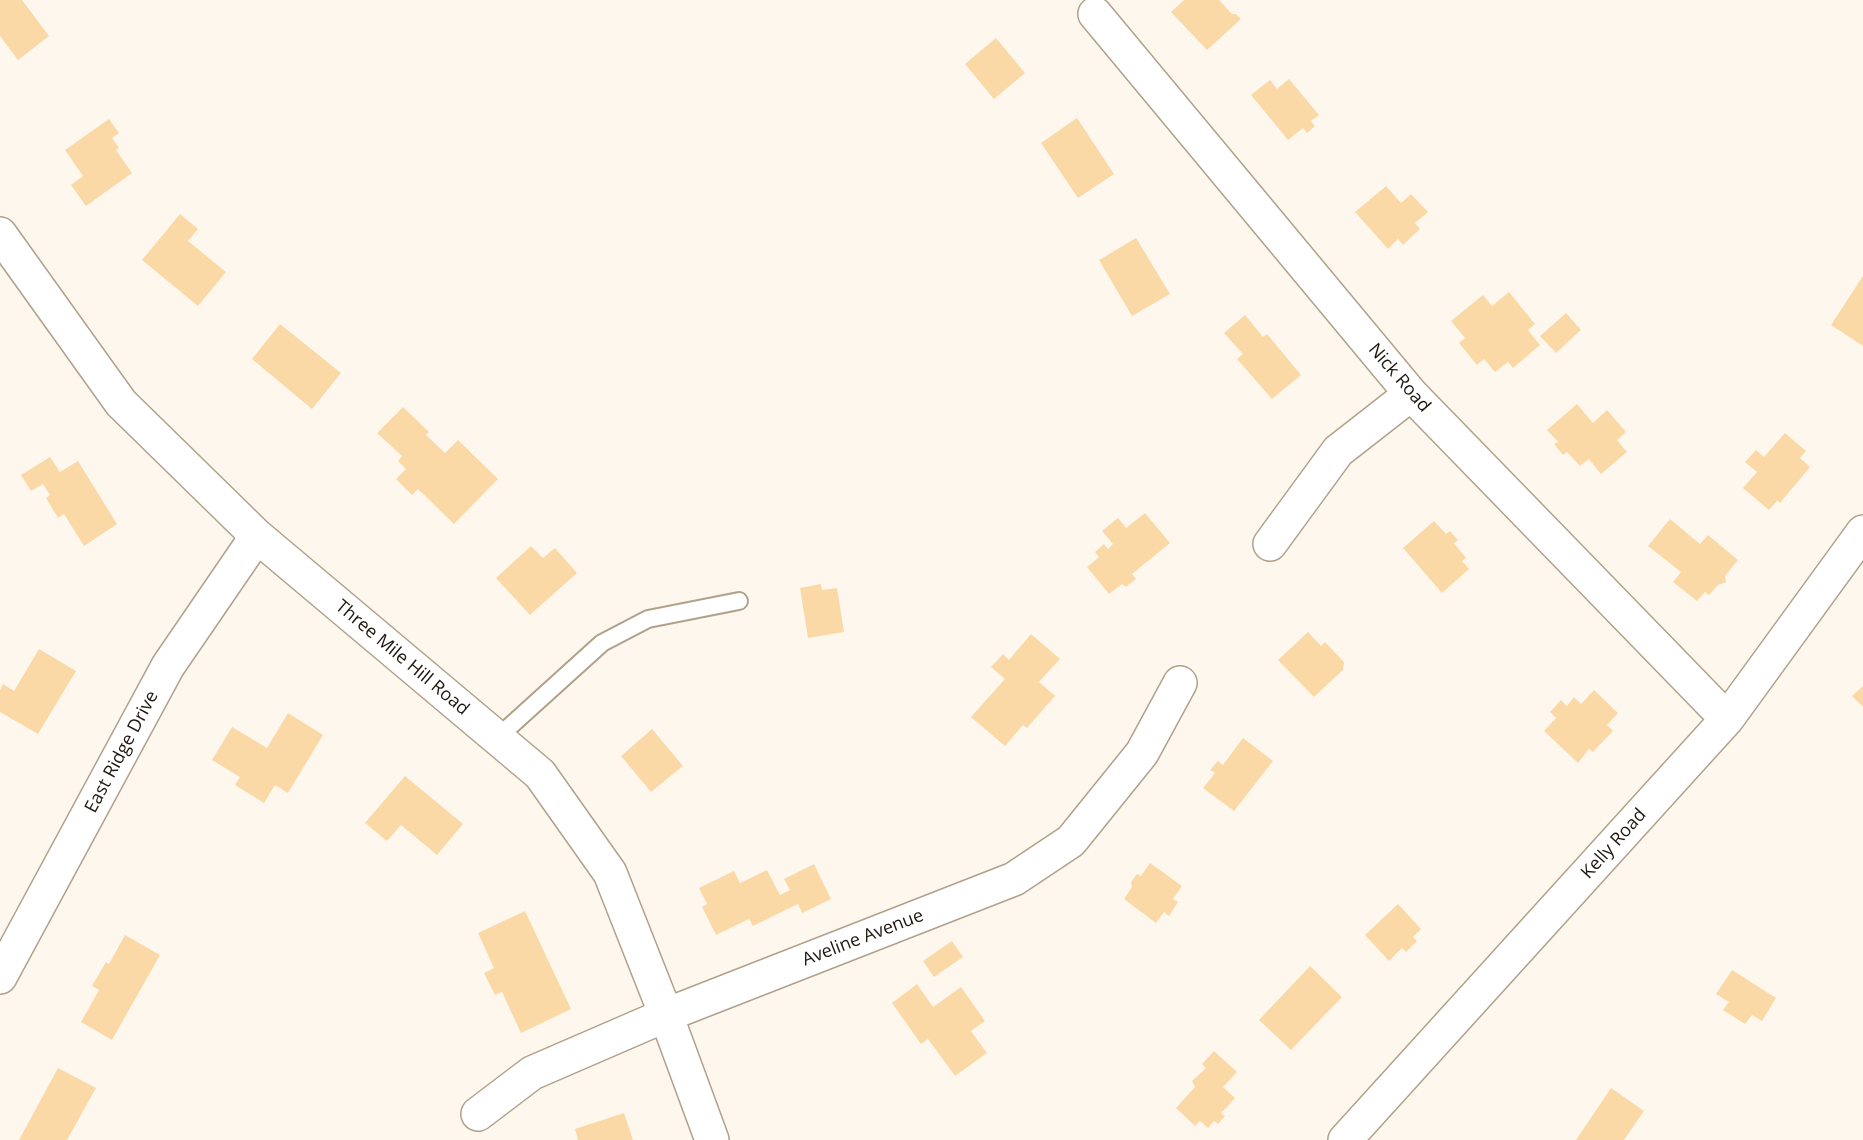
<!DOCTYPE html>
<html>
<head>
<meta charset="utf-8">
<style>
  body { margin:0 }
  canvas { display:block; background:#fdf7ed }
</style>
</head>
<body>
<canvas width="1863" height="1140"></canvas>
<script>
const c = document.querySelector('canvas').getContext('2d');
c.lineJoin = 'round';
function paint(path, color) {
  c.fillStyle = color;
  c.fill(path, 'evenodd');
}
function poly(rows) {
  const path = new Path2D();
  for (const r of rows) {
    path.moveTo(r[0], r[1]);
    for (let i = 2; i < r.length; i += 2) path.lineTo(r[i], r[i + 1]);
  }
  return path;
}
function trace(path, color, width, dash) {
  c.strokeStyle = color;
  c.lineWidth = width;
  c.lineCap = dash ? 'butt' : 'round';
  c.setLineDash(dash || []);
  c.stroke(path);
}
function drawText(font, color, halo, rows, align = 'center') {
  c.font = font + ' "Open Sans",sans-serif';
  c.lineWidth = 4.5;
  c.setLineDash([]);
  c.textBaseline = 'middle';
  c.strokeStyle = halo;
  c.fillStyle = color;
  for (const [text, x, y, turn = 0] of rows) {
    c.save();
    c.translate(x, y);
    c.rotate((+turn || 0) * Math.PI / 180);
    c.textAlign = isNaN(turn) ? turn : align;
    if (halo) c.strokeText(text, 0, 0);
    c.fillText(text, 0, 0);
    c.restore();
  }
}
paint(poly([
  [0,0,22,0,49,36,18,60,0,36],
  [1184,0,1219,0,1232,14,1236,14,1241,19,1207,50,1171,12],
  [996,38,1025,73,994,99,965,64],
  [1289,79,1319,115,1311,121,1315,126,1307,133,1303,128,1288,140,1251,95,1270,80,1277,89],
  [1077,118,1114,174,1078,198,1041,143],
  [109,119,119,133,112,138,119,148,116,150,132,173,86,206,71,185,83,176,65,150],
  [1386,186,1401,203,1411,194,1428,212,1415,223,1420,229,1403,245,1398,239,1388,249,1355,212],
  [180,214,198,229,188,241,226,272,198,306,142,260],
  [1136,238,1170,294,1132,316,1099,260],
  [1863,276,1863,346,1831,325],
  [1509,292,1535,324,1528,330,1540,345,1513,368,1508,362,1495,372,1484,359,1477,365,1459,343,1465,338,1451,321,1483,295,1492,306],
  [1566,313,1581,330,1556,353,1540,336],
  [1245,315,1263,337,1267,334,1301,375,1272,399,1237,359,1243,354,1224,333],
  [280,324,341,373,312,409,252,359],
  [1577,404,1593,423,1607,410,1626,432,1617,440,1627,452,1601,474,1589,459,1580,466,1567,452,1563,455,1554,444,1558,442,1547,430],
  [403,407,429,432,426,435,445,453,458,440,498,479,454,524,418,489,412,495,396,479,406,469,398,461,402,456,377,433],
  [1785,433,1806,451,1800,458,1810,467,1780,503,1777,501,1769,510,1743,488,1757,472,1745,462,1756,450,1764,457],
  [50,457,60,472,78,461,117,524,84,546,64,514,58,518,46,498,50,495,43,484,31,491,21,475],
  [1145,513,1170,543,1132,574,1136,579,1126,587,1122,584,1109,594,1087,567,1099,557,1095,552,1104,544,1108,549,1113,544,1102,531,1118,518,1126,528],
  [1670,519,1700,544,1708,535,1738,560,1725,576,1726,582,1718,585,1709,595,1705,592,1697,601,1673,582,1681,572,1648,546],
  [1434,521,1446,534,1450,531,1458,540,1454,543,1466,558,1462,561,1469,569,1442,593,1403,548],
  [531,546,543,558,555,548,577,573,530,615,496,578],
  [821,584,822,590,837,588,844,632,808,638,800,588],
  [1308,632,1321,646,1325,642,1344,662,1343,670,1314,697,1278,660],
  [1031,634,1060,659,1039,682,1055,696,1027,728,1023,725,1005,746,971,717,1005,679,991,667,1003,654,1009,660],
  [39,649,76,671,38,734,0,712,0,690,3,684,14,691],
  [1863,686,1863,707,1852,696],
  [1594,690,1618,713,1607,725,1613,731,1593,752,1589,749,1578,763,1544,731,1556,718,1550,712,1561,700,1567,706,1574,697,1581,704],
  [288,713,323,735,288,793,275,785,264,803,235,785,240,777,212,760,232,727,267,748],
  [652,729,683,766,651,792,621,756],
  [1243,738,1273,761,1234,811,1203,788,1215,773,1210,770,1218,761,1223,765],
  [405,776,463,824,437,855,401,825,387,841,365,823],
  [1150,863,1182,886,1173,899,1178,902,1169,916,1164,912,1156,923,1124,899,1132,887,1131,882,1137,874,1141,876],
  [814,864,831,899,802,913,798,904,753,926,749,919,716,935,702,907,707,904,699,888,734,871,740,883,767,870,780,895,790,890,784,879],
  [1398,904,1421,929,1413,937,1417,941,1406,952,1402,948,1389,961,1365,935],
  [525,911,571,1009,521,1033,502,992,495,995,484,973,494,968,478,933],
  [125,935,160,955,112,1040,81,1022,99,990,92,986,106,962,109,964],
  [952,941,963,957,934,977,923,961],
  [1310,966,1342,997,1291,1050,1259,1020],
  [1732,970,1776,998,1762,1021,1752,1015,1745,1024,1723,1010,1729,1002,1716,994],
  [917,984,933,1007,961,987,985,1021,971,1031,987,1053,955,1076,928,1039,921,1044,892,1003],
  [1214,1051,1237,1072,1223,1087,1235,1098,1221,1113,1225,1116,1218,1124,1214,1121,1208,1128,1200,1121,1195,1126,1176,1108,1195,1087,1192,1081,1206,1068,1202,1064],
  [58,1068,96,1088,67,1140,19,1140],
  [1611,1088,1644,1111,1624,1140,1576,1140],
  [624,1113,633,1140,578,1140,575,1129]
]), '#fbd9a7');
const service = poly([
  [497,738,602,643,648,619,739,601]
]);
const minor = poly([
  [1095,14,1411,394,1727,719],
  [0,234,121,403,257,536,540,774,610,873,666,1015,712,1140],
  [1270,544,1338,451,1411,394],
  [0,977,168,666,257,536],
  [478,1114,532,1073,666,1015,1014,879,1071,841,1142,753,1180,683],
  [1345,1140,1727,719,1863,532]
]);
trace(service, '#b1a18b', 20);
trace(minor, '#b1a18b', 36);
trace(service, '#fff', 16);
trace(minor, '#fff', 33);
drawText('18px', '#1d170f', '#fff', [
  ["Nick Road",1399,378,49],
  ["Three Mile Hill Road",402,658,40],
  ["East Ridge Drive",122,752,-62],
  ["Kelly Road",1614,844,-48],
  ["Aveline Avenue",863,938,-21]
]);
</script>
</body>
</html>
